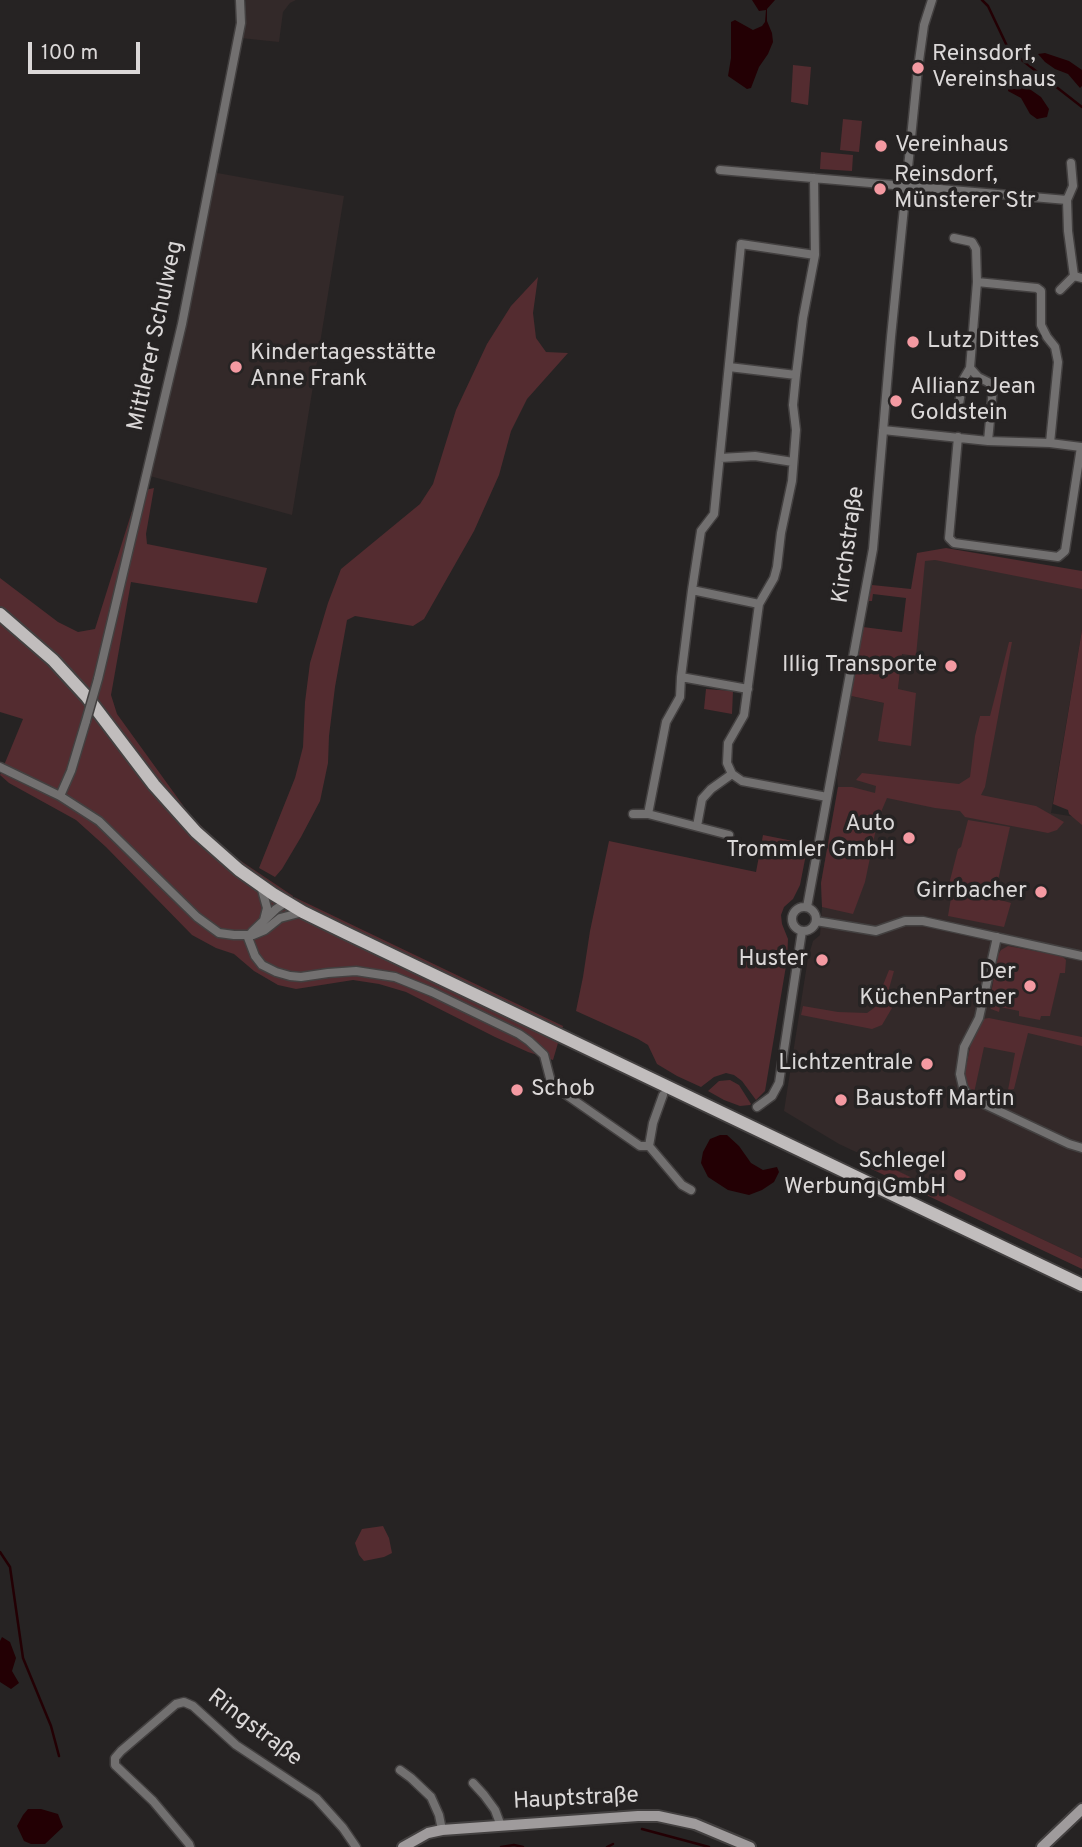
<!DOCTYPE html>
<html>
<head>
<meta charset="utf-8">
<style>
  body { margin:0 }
  #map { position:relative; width:1082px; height:1847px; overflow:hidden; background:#262323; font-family:Overpass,sans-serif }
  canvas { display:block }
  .scale { position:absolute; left:28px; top:42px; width:112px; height:32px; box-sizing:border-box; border:4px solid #dbd8d8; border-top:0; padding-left:9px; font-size:21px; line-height:24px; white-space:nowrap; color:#dbd8d8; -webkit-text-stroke:5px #262323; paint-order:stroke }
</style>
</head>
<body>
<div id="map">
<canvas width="1082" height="1847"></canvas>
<div class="scale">100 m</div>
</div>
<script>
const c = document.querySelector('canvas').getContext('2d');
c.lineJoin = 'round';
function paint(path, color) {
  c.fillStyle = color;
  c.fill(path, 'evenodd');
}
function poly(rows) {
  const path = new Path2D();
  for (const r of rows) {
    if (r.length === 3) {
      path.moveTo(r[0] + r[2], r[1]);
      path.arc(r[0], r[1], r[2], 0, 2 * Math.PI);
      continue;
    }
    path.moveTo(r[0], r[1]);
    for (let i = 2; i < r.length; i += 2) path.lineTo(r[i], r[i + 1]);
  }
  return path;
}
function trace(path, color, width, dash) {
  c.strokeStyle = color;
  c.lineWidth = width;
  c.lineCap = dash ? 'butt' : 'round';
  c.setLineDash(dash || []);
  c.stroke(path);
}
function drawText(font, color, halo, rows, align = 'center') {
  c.font = font + ' Overpass,sans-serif';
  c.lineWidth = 7;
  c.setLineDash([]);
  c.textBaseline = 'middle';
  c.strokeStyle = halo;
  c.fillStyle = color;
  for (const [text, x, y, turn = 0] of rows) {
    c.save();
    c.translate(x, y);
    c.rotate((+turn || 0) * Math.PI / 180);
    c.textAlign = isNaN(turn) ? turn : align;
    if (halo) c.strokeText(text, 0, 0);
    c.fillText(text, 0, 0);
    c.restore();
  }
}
paint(poly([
  [246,0,296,0,290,3,283,12,279,42,241,38],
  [212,172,344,196,292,515,146,475],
  [920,554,1082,585,1082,630,1051,813,1082,818,1082,1258,839,1144,784,1111,808,958,813,941,820,935,822,907,821,883,838,787,837,778,851,696,884,703,898,689,909,596,915,597]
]), '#332929');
paint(poly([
  [793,65,811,67,808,105,791,102],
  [843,119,862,121,859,152,840,150],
  [821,152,853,155,852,171,820,169],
  [538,277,533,313,536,338,546,352,568,353,527,399,511,431,499,475,474,531,424,619,413,626,355,616,347,620,335,687,329,736,328,763,320,801,301,837,282,869,275,877,259,868,295,778,303,747,305,702,310,663,328,603,341,569,420,504,433,484,456,410,487,344,511,306],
  [154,488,146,534,147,544,267,568,257,603,131,582,111,695,117,714,190,815,229,853,293,896,293,902,294,897,563,1026,553,1060,528,1052,495,1037,406,992,379,984,353,980,296,989,278,985,254,971,234,954,216,948,192,935,106,847,76,820,9,783,0,775,23,719,0,712,0,578,58,622,78,632,95,629,132,511,140,513,145,490],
  [946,548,1082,571,1082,589,935,560,925,561,916,656,902,654,898,689,916,693,911,746,878,741,884,703,851,696,863,627,902,632,906,598,873,594,872,601,868,601,872,585,911,589,917,553],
  [1082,630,1082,825,1069,814,1068,810,1053,804],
  [1009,642,1012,642,985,787,981,795,1036,806,1064,822,1057,830,1048,833,965,817,960,811,935,808,887,798,878,819,865,882,853,914,822,907,821,883,838,787,852,787,875,793,876,786,856,780,862,773,959,784,970,777,975,736,980,716,990,716],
  [706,689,733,691,732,714,704,709],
  [968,820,1010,827,994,898,1011,903,1004,927,948,916,952,892,948,888,958,849,961,847],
  [763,835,808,844,800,885,793,899,784,907,781,915,782,924,788,939,787,960,765,1091,756,1100,742,1081,734,1075,726,1073,714,1077,701,1087,677,1076,657,1064,648,1045,638,1039,576,1011,583,977,590,931,609,841,756,872],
  [1008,946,1062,956,1066,960,1065,973,1060,973,1050,1016,1041,1016,1040,1020,1019,1016,1019,1011,1000,1007,999,1012,991,1009,989,1005,998,955,1001,950],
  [889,970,894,971,888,992,892,1008,882,1025,872,1029,801,1015,803,1006,838,1012,867,1013,874,1008],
  [989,1018,1082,1037,1082,1046,1028,1033,1014,1089,1008,1090,1015,1053,984,1047,974,1093,968,1087,964,1076,971,1043,983,1019],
  [730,1080,739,1085,751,1104,750,1105,740,1106,724,1100,708,1091,719,1081],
  [866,1156,1082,1258,1082,1269,861,1164],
  [383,1526,389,1538,392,1553,384,1557,364,1561,359,1555,355,1543,362,1529]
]), '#542c30');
paint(poly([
  [752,0,775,0,767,9,767,21,772,33,773,42,768,54,759,67,751,88,747,89,728,76,731,58,731,22,735,20,753,30,762,26,765,22,766,10,759,11],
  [1045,53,1069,61,1082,70,1082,86,1080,88,1068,74,1055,69,1045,62,1038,54],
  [1010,82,1021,83,1041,97,1049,109,1047,117,1037,119,1030,114,1021,98,1008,91],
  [720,1135,727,1135,739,1146,751,1163,763,1170,777,1167,779,1172,774,1182,762,1190,749,1195,728,1190,708,1177,701,1163,703,1152,710,1139],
  [2,1637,10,1642,16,1658,12,1671,19,1683,11,1689,0,1682,0,1641],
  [28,1809,41,1809,58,1814,63,1827,45,1844,31,1844,24,1841,17,1826,23,1815]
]), '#230004');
trace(poly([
  [982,0,988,6,1007,46,1018,57,1082,107],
  [0,1552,10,1567,23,1658,51,1726,59,1756],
  [642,1829,709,1847],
  [501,1847,514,1845,523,1847],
  [607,1847,613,1844]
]), '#230004', 2.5);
const street = poly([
  [1071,163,1073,186,1067,200,1068,231,1074,276,1082,278],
  [720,170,1067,200],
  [814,178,815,255,803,318,796,375,793,405,796,430,792,481,781,533,777,567,774,578,759,604,744,715,728,743,727,763,732,774,742,781,827,797],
  [954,238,972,242,976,249,977,282,970,368,978,377,988,382,993,388,988,441],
  [977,282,1037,288,1041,291,1041,325,1047,337,1055,347,1058,362,1050,443],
  [1060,290,1074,276],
  [729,367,796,375],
  [959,404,963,380,970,368],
  [883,430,988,441,1050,443,1081,447],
  [958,437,949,538,954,543,1058,557,1065,551,1081,447],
  [720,458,755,456,793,462],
  [692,590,759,604],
  [681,677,748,689],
  [98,679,182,324,241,23,240,0],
  [0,767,60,796,99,821,197,917,219,933,234,935,253,935,265,930,280,918,303,912],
  [60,796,71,771,86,721],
  [633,814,648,814,729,835],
  [648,814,666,722,680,697,681,677,692,590,701,531,714,514,741,244,815,255],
  [697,826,702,799,711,789,732,774],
  [261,886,267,908,264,920],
  [807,907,873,549,891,337,918,68,924,25,932,0],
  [804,919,12],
  [816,921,876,931,905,921,923,921,1082,956],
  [252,932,276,909,286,902],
  [247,935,255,956,262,965,276,972,290,976,301,977,328,973,356,971,395,977,432,992,519,1034,529,1041,544,1055,551,1082,555,1087,640,1146,649,1146],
  [997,937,979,1018,964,1047,960,1074,963,1087,967,1094,982,1103,1069,1144,1082,1148],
  [757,1107,772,1096,779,1083,802,931],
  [649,1146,682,1185,691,1190],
  [649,1146,653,1123,663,1095],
  [400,1770,411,1778,431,1797,439,1815,442,1830],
  [473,1783,484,1795,495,1810,501,1826],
  [190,1847,189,1844,153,1801,115,1765,115,1758,121,1751,176,1704,184,1702,193,1706,236,1745,316,1798,343,1828,356,1847]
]);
const secondary = poly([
  [403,1847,428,1833,442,1830,638,1816,658,1816,695,1824,750,1847],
  [1042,1847,1082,1809]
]);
const primary = poly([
  [0,614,53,660,87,697,154,785,196,832,239,870,273,894,303,912,346,933,1082,1285]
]);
trace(street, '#434040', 11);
trace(secondary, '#434040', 14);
trace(primary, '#434040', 16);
trace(street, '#727070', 8);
trace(secondary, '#9f9b9c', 10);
trace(primary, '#c1bdbd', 12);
const streetBridge = poly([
  [86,721,98,679]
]);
trace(streetBridge, '#434040', 11, []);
trace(streetBridge, '#727070', 8);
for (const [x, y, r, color] of [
  [918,68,7,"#f49aa2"],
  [881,146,7,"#f49aa2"],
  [880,189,7,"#f49aa2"],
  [913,342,7,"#f49aa2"],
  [236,367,7,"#f49aa2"],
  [896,401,7,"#f49aa2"],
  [951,666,7,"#f49aa2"],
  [909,838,7,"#f49aa2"],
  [1041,892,7,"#f49aa2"],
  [822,960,7,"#f49aa2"],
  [1030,986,7,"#f49aa2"],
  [927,1064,7,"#f49aa2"],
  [517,1090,7,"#f49aa2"],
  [841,1100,7,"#f49aa2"],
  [960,1175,7,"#f49aa2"]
]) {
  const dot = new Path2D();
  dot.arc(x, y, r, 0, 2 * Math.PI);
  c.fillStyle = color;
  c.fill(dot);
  trace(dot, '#262323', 2.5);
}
drawText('23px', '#dbd8d8', '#262323', [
  ["Reinsdorf,",932,55],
  ["Vereinshaus",932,81],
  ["Vereinhaus",895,146],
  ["Reinsdorf,",894,176],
  ["Münsterer Str",894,202],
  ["Lutz Dittes",927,342],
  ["Kindertagesstätte",250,354],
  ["Anne Frank",250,380],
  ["Allianz Jean",910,388],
  ["Goldstein",910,414],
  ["Illig Transporte",937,666,"right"],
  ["Auto",895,825,"right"],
  ["Trommler GmbH",895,851,"right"],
  ["Girrbacher",1027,892,"right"],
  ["Huster",808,960,"right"],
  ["Der",1016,973,"right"],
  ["KüchenPartner",1016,999,"right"],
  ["Lichtzentrale",913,1064,"right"],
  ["Schob",531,1090],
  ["Baustoff Martin",855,1100],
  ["Schlegel",946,1162,"right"],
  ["Werbung GmbH",946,1188,"right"]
], 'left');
drawText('23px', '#dbd8d8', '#262323', [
  ["Mittlerer Schulweg",157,336,-78],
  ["Kirchstraße",850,545,-82],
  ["Ringstraße",254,1729,37],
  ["Hauptstraße",576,1800,-3]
]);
</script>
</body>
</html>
